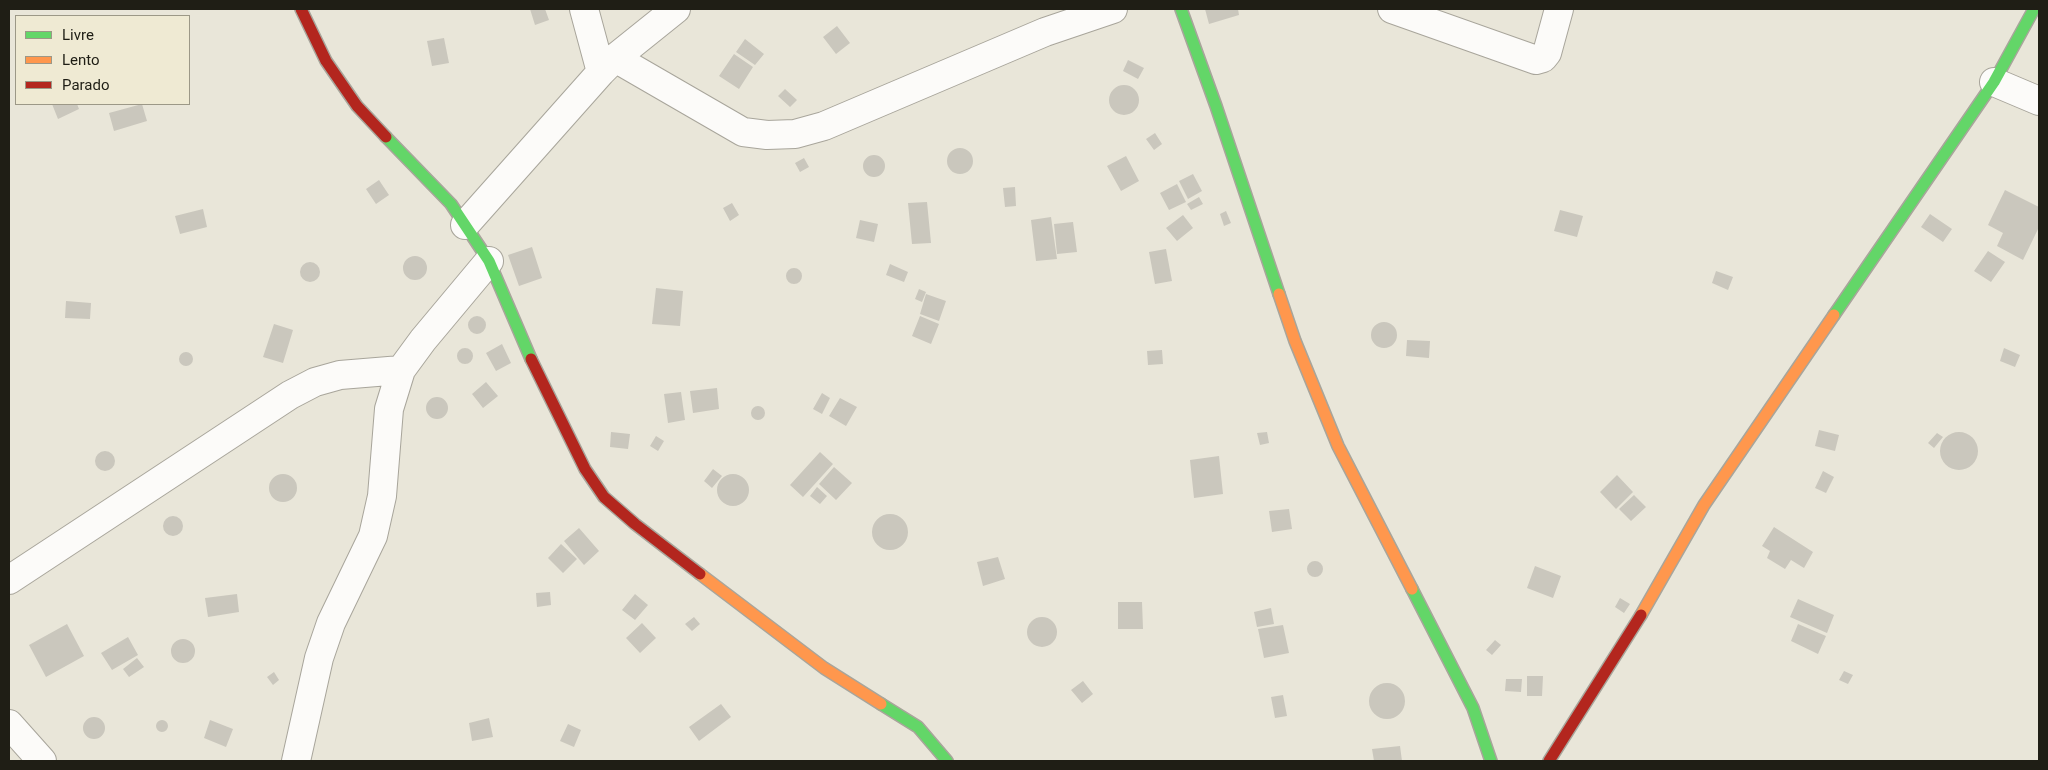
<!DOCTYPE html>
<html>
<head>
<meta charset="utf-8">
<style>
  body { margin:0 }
  #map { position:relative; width:2048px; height:770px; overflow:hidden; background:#e9e6d9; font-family:Roboto,sans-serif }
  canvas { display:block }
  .frame { position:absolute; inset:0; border:10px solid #1f1e15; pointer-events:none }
  .legend { position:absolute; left:15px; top:15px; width:175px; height:90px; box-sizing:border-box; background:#efead3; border:1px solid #9c9887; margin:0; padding:6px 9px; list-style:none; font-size:15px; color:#1f1e15 }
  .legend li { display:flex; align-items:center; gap:10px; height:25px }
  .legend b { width:25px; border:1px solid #9c9887 }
</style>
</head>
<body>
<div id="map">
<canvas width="2048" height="770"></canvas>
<div class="frame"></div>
<ul class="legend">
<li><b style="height:6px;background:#63d668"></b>Livre</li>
<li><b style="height:6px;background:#ff974d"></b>Lento</li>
<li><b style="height:6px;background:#b3261e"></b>Parado</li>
</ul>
</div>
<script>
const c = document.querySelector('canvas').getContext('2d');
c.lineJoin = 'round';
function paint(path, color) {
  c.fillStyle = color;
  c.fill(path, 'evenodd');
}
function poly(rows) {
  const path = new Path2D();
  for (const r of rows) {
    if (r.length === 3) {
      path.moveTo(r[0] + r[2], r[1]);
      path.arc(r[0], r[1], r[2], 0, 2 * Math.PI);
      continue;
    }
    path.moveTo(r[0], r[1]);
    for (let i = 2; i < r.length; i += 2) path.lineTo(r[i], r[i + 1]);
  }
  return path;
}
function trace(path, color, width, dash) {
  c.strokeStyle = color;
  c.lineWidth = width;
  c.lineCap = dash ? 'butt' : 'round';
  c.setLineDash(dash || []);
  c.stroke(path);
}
paint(poly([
  [530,9,545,9,549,20,535,25],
  [1205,9,1238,9,1239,15,1209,24],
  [837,26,850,43,836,54,823,37],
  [444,38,449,63,432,66,427,41],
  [745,39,764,54,755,65,736,52],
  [734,54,753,67,739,89,719,76],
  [1128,60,1144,68,1138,79,1123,71],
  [1124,100,15],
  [785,89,797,100,790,107,778,96],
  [52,104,77,104,79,109,58,119],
  [142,104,147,121,114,131,109,113],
  [1155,133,1162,144,1154,150,1146,139],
  [960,161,13],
  [874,166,11],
  [1126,156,1139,181,1121,191,1107,166],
  [804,158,809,167,800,172,795,163],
  [1193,174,1202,191,1188,199,1179,181],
  [379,180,389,195,376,204,366,189],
  [1177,184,1186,202,1169,210,1160,193],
  [1015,187,1016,206,1005,207,1003,188],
  [2005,190,2039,207,2039,227,2023,260,1997,246,2003,233,1988,225],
  [1199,197,1203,204,1191,210,1187,204],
  [927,202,931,243,912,244,908,203],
  [732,203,739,215,730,221,723,208],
  [203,209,207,227,180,234,175,216],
  [1560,210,1583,216,1577,237,1554,231],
  [1226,211,1231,223,1224,226,1220,214],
  [1930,214,1952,229,1943,242,1921,227],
  [1183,215,1193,228,1177,241,1166,228],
  [1051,217,1057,259,1036,261,1031,220],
  [860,220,878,224,874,242,856,238],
  [1073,222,1077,252,1057,254,1054,224],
  [532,247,542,278,519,286,508,255],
  [1166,249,1172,281,1155,284,1149,252],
  [1988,251,2005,262,1991,282,1974,271],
  [415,268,12],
  [310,272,10],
  [890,264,908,272,904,282,886,275],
  [794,276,8],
  [1716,271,1733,277,1728,290,1712,283],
  [656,288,683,291,680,326,652,324],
  [919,289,926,292,922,302,915,299],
  [926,294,946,301,939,321,920,314],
  [66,301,91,303,90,319,65,318],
  [920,316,939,324,931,344,912,336],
  [477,325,9],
  [1384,335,13],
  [274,324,293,330,283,363,263,357],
  [1407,340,1430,341,1429,358,1406,356],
  [502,344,511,363,496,371,486,353],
  [465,356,8],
  [2004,348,2020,355,2015,367,2000,361],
  [1162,350,1163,364,1148,365,1147,351],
  [186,359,7],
  [486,382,498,396,483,408,472,394],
  [717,388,719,409,693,413,690,391],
  [681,392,685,420,668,423,664,394],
  [822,393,830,398,822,414,813,409],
  [437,408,11],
  [840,398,857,407,846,426,829,416],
  [758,413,7],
  [1819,430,1839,435,1835,451,1815,446],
  [1959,451,19],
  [611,432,630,434,628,449,610,447],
  [1267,432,1269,443,1260,445,1257,433],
  [1937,433,1943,437,1934,448,1928,443],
  [656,436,664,441,658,451,650,446],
  [105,461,10],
  [820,452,833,464,803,497,790,485],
  [1219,456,1223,494,1194,498,1190,460],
  [834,467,852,483,836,500,819,484],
  [713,469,722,476,712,488,704,481],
  [1823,471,1834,477,1826,493,1815,488],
  [283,488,14],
  [733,490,16],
  [1617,475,1633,492,1616,509,1600,492],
  [817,487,827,496,820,504,810,496],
  [1634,495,1646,507,1631,521,1619,509],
  [1289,509,1292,529,1272,532,1269,511],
  [890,532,18],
  [173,526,10],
  [1774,527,1813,552,1804,568,1791,560,1785,569,1767,558,1770,551,1762,546],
  [579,528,599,551,584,565,564,541],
  [561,544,577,559,563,573,548,558],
  [998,557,1005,579,983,586,977,562],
  [1315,569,8],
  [1535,566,1561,576,1553,598,1527,588],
  [550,592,551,605,537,607,536,593],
  [237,594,239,612,208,617,205,598],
  [635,594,648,605,635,620,622,610],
  [1620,598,1630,604,1624,613,1615,607],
  [1798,599,1834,615,1827,633,1790,617],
  [1118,602,1142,602,1143,629,1118,629],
  [1271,608,1274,624,1257,627,1254,612],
  [1042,632,15],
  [694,617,700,624,692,631,685,624],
  [642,623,656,638,640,653,626,638],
  [67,624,84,656,46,677,29,645],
  [1798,624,1826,636,1818,654,1791,641],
  [1283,625,1289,653,1264,658,1258,629],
  [128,637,138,655,112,670,101,653],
  [183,651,12],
  [1495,640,1501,645,1492,655,1486,650],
  [137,658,144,667,129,677,123,669],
  [1844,671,1853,675,1848,684,1839,680],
  [274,672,279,680,273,685,267,677],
  [1527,676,1543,676,1542,696,1527,696],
  [1506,679,1522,679,1521,692,1505,691],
  [1083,681,1093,694,1082,703,1071,690],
  [1387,701,18],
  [1283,695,1287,716,1275,718,1271,697],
  [721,704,731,717,699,741,689,727],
  [94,728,11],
  [489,718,493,737,472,741,469,723],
  [162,726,6],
  [210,720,233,729,226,747,204,738],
  [568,724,581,730,574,747,560,741],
  [1400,746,1402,761,1374,761,1372,749]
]), '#cac7bd');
const street = poly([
  [584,9,601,72],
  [1392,9,1536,60,1543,58,1547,53,1559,9],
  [615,58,743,132,767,135,795,134,824,126,1045,32,1113,9],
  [1994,82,2039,101],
  [465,225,601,72,615,58,676,9],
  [9,580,290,395,315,382,340,375,401,370],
  [9,724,42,761],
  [296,761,319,658,331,623,373,536,382,496,389,409,401,370,423,340,489,261]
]);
const fast = poly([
  [1181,9,1216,106,1279,294],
  [386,137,451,204,489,261,531,359],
  [1834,315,1994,82,2034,9],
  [1412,589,1473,708,1491,761],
  [881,704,918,727,947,761]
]);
const slow = poly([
  [1279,294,1295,341,1338,446,1412,589],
  [700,574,824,668,881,704],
  [1641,615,1704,505,1834,315]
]);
const jam = poly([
  [301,9,326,61,357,106,386,137],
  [531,359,585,469,604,497,635,524,700,574],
  [1549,761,1641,615]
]);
trace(street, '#a8a59b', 30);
trace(fast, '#a8a59b', 14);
trace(slow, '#a8a59b', 14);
trace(jam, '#a8a59b', 14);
trace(street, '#fcfbf9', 28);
trace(fast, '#63d668', 11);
trace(slow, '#ff974d', 11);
trace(jam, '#b3261e', 11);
</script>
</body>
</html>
